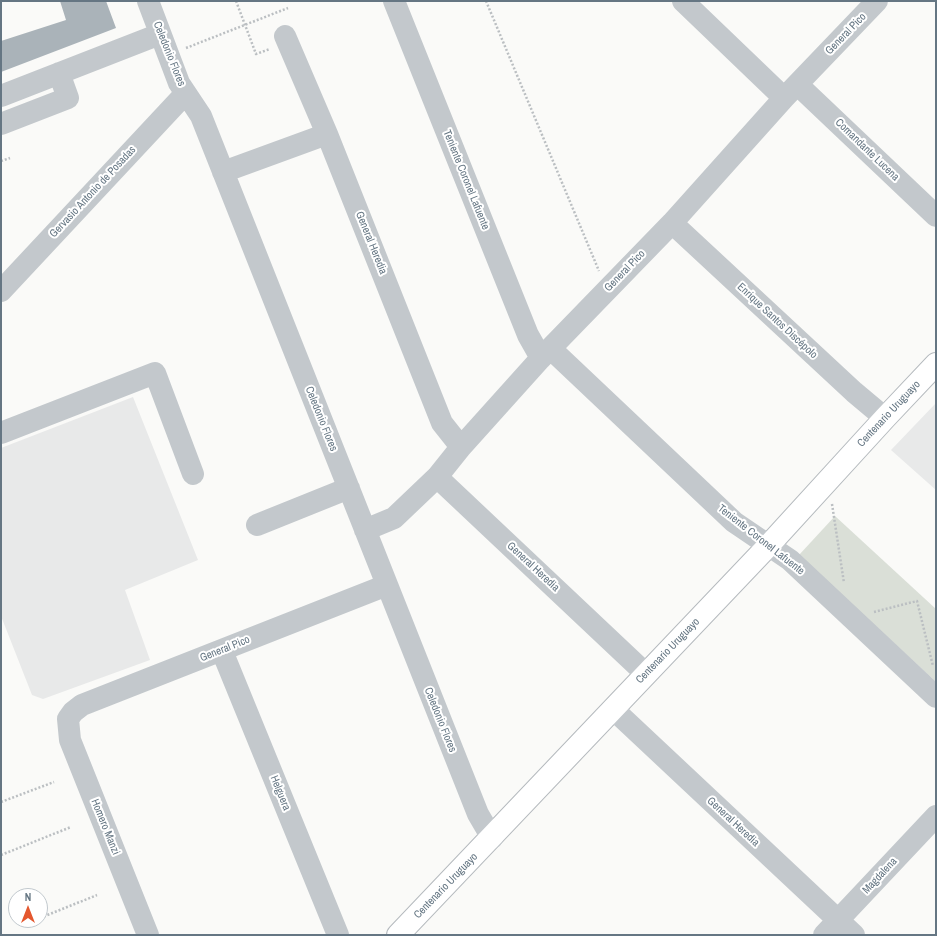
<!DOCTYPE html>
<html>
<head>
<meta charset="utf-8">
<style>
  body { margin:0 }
  #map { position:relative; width:937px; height:936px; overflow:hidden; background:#fafaf8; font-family:"Archivo Narrow",sans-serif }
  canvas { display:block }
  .frame { position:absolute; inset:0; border:2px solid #657683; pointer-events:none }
  .north { position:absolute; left:8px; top:888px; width:40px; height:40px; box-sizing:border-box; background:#fff; border:1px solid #c1c8cd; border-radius:50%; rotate:0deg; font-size:11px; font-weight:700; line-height:16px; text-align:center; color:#657683 }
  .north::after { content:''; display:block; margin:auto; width:14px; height:18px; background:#e4572e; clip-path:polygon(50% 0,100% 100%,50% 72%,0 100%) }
</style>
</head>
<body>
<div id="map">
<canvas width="937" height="936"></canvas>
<div class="frame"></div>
<div class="north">N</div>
</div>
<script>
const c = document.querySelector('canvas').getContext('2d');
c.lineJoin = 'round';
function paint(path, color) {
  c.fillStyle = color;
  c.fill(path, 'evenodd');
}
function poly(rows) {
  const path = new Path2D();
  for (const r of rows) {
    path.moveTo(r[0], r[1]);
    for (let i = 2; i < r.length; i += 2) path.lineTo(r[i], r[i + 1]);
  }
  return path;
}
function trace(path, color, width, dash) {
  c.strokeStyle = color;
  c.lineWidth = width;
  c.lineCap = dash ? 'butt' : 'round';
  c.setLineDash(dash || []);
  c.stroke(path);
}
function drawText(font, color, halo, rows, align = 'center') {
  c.font = font + ' "Archivo Narrow",sans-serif';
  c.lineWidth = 4;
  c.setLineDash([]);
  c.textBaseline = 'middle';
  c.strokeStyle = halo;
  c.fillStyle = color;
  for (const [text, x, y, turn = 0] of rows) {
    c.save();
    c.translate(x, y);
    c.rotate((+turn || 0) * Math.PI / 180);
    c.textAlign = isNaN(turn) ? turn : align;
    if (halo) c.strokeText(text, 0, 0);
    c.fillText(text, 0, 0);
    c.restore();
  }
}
paint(poly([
  [133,397,198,560,125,590,150,660,43,699,32,695,1,616,1,448],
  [936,403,936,490,891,450]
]), '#e8e9e9');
paint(poly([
  [835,516,936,609,936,682,799,555]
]), '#dadfd7');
paint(poly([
  [60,1,106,1,116,28,1,72,1,41,66,20]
]), '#aab3b9');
const major = poly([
  [398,935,769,545,885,418,936,364]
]);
trace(major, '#b5babe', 24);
trace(poly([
  [236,1,256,54,270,49],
  [486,1,599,271],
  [186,48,288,8],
  [1,161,10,158],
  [832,504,844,583],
  [874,612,917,601,933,666],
  [1,802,54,782],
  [1,855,71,827],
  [40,918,97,895],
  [21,925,35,920]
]), '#bbbfc2', 2.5, [2, 2]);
trace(poly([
  [148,1,179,83,201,116,478,814,492,838],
  [394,1,528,335,541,358],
  [683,1,784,98],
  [285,36,327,134,442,423,461,447],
  [798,85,936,216],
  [1,96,160,34],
  [1,124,68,98,59,73],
  [223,172,327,134],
  [672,223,854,392,885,418],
  [1,291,185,94],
  [551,349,734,522,790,560,936,697],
  [1,433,155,373,193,474],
  [437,477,646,674],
  [257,525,349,488],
  [365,530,394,518,437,477,461,447,541,358,672,223,784,98,877,1],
  [222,651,338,935],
  [613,709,854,935],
  [148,935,70,740,68,719,73,712,82,705,387,585],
  [824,935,936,816]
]), '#c3c8cc', 22);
trace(major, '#fff', 22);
drawText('11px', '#657683', '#fff', [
  ["General Pico",846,34,-46],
  ["Celedonio Flores",169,54,68],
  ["Comandante Lucena",867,150,44],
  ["Teniente Coronel Lafuente",466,180,68],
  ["Gervasio Antonio de Posadas",93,192,-47],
  ["General Heredia",371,243,68],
  ["General Pico",625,271,-46],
  ["Enrique Santos Discépolo",777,321,43],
  ["Centenario Uruguayo",889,414,-47],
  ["Celedonio Flores",321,419,68],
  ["Teniente Coronel Lafuente",761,540,38],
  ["General Heredia",533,567,43],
  ["General Pico",225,649,-22],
  ["Centenario Uruguayo",668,651,-46],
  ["Celedonio Flores",440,720,68],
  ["Helguera",280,793,68],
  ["General Heredia",733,822,43],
  ["Homero Manzi",105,827,68],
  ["Magdalena",880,876,-47],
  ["Centenario Uruguayo",446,886,-46]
]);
</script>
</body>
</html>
